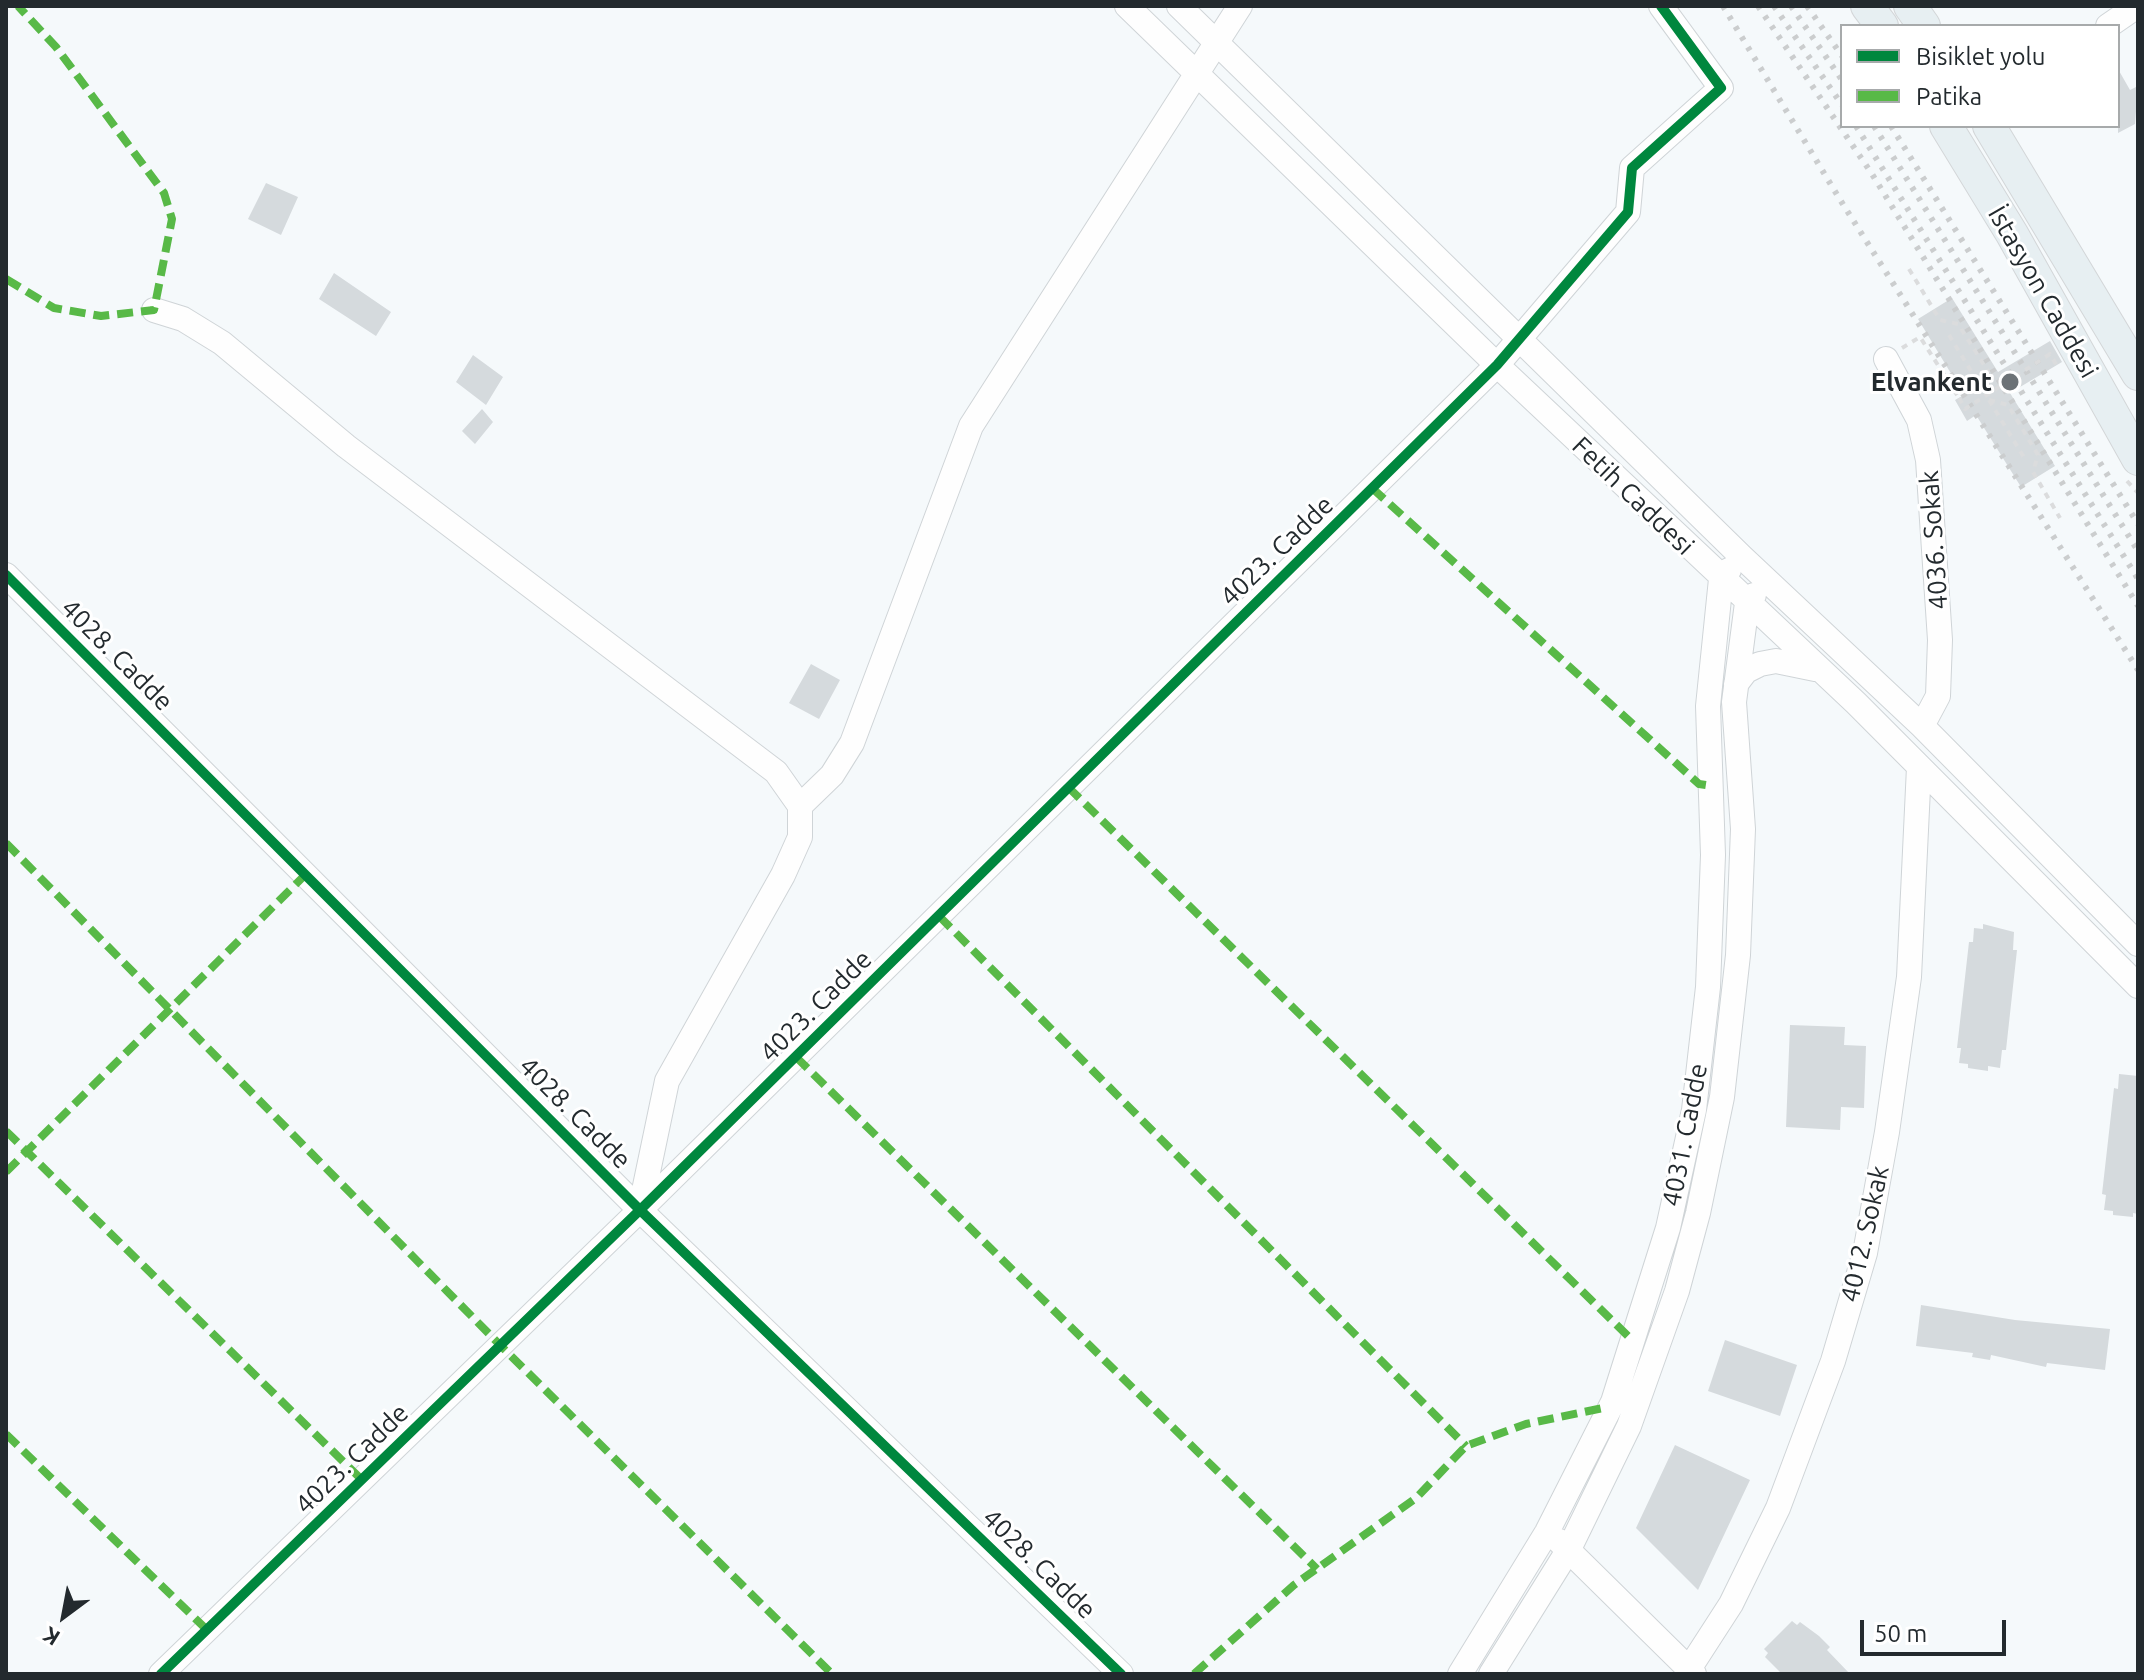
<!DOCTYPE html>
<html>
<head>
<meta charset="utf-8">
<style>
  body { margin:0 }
  #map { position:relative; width:2144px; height:1680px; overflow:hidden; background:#f5f9fb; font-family:Ubuntu,sans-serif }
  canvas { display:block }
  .frame { position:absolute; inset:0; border:8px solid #232a2e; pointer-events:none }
  .legend { position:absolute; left:1840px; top:24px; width:280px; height:104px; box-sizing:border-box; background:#fff; border:2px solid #a7aaab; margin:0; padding:10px 14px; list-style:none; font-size:24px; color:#232a2e }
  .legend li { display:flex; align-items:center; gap:16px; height:40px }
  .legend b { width:40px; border:2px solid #a7aaab }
  .north { position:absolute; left:24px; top:1576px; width:80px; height:80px; -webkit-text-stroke:6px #fff; paint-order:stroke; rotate:212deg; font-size:22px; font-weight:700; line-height:32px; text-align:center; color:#232a2e }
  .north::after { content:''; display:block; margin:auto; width:28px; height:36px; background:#232a2e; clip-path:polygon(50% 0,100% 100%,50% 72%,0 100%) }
  .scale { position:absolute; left:1860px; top:1620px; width:146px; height:36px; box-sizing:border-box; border:4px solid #232a2e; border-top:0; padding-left:10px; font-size:24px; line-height:28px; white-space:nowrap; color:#232a2e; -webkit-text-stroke:6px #fff; paint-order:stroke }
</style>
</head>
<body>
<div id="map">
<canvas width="2144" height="1680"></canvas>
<div class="frame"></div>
<ul class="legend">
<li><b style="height:10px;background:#00873e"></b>Bisiklet yolu</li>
<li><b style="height:10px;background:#58b947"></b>Patika</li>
</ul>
<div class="north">K</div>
<div class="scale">50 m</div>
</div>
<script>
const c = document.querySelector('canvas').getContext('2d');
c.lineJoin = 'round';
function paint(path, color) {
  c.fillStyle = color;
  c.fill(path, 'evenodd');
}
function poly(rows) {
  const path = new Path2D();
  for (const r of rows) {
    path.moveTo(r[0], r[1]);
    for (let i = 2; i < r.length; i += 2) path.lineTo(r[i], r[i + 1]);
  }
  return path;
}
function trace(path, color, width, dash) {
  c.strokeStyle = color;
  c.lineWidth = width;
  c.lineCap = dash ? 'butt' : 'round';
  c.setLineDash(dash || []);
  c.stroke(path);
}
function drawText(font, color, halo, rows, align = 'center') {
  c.font = font + ' Ubuntu,sans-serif';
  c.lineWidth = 6;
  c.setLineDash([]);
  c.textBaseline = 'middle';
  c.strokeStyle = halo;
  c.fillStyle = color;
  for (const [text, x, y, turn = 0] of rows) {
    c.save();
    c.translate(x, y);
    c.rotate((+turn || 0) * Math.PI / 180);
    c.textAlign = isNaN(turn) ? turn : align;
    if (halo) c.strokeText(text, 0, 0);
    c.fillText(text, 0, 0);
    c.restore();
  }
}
paint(poly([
  [2118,69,2130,90,2138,86,2135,124,2118,133],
  [266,183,298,197,281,235,248,219],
  [334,273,391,312,376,336,319,299],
  [1952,298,1998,372,2050,341,2062,362,2010,393,2055,466,2021,487,1976,415,1967,421,1955,400,1964,395,1918,319],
  [473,355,503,377,486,405,456,382],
  [482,409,493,422,475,444,462,431],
  [811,664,840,680,819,719,789,703],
  [1983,924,2014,932,2013,950,2017,950,2006,1050,2002,1050,2000,1068,1988,1066,1988,1071,1968,1068,1968,1064,1959,1063,1961,1048,1957,1048,1969,942,1973,942,1974,928,1983,929],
  [1790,1025,1845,1027,1844,1045,1866,1046,1864,1108,1841,1107,1840,1130,1786,1127],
  [2119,1074,2138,1076,2138,1214,2133,1213,2133,1217,2113,1215,2113,1211,2104,1210,2106,1195,2102,1194,2114,1088,2118,1089],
  [1921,1305,2015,1320,2110,1329,2105,1370,2047,1363,2046,1367,1991,1355,1990,1360,1972,1357,1973,1353,1916,1346],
  [1725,1340,1797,1365,1780,1416,1708,1391],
  [1675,1445,1750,1480,1698,1590,1636,1528],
  [1792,1621,1797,1625,1800,1622,1819,1636,1830,1647,1827,1650,1850,1674,1782,1674,1765,1657,1768,1653,1764,1649]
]), '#d5dadd');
const minor = poly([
  [1127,6,1497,365,1856,703,2138,986],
  [1179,6,1742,557,1922,726,2138,944],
  [2108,26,2137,6],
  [154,310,183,319,222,343,346,446,776,772,800,806,800,837,783,875,667,1081,640,1210],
  [1886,359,1919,420,1928,460,1940,640,1938,696,1922,726],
  [6,575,640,1210,1121,1674],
  [1736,684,1746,671,1760,664,1776,661,1815,669],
  [800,806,832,775,852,743,971,426,1240,6],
  [1559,1541,1694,1674],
  [1689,1669,1731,1604,1778,1508,1833,1361,1865,1253,1887,1132,1909,977,1919,767],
  [161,1674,640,1210,1497,365,1628,212,1632,168,1721,88,1661,6],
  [1460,1674,1547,1532,1613,1402,1668,1228,1694,1110,1708,987,1713,855,1708,706,1721,579,1729,570],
  [1491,1674,1569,1549,1629,1426,1677,1291,1698,1213,1722,1097,1738,955,1743,829,1734,702,1747,603,1754,595]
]);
const major = poly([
  [1867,6,1882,26],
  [1910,6,1924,26],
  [1946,126,2012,234,2138,459],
  [1989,126,2138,374]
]);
trace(minor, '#cfd4d7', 26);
trace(major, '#d3d6d8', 34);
trace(poly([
  [1909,269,1940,320,1958,324,1988,371,1984,392],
  [1949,335,1984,392],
  [1902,348,1920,337,1959,398],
  [1989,400,2008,405,2038,455,2033,472,2060,518],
  [1989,400,2025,459],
  [2127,481,2138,493]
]), '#dbdcdd', 4, [6, 6]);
trace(minor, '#fefefe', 24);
trace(major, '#e7eff2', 32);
trace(poly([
  [1723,6,1839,198,2138,670],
  [1758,6,1872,174,2138,606],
  [1774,6,1842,105],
  [1791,6,1842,80],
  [1807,6,1842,56],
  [1856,126,2138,579],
  [1874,126,2138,551],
  [1891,126,2138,524]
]), '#cbcdce', 6, [4, 8]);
trace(poly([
  [1959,398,1965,409,2050,354,2057,366]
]), '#dbdcdd', 4, [6, 6]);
trace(poly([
  [6,279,54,308,101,316,154,310,172,219,164,193,56,47,18,6],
  [1372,488,1699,784,1712,786],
  [1068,787,1633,1341],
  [6,843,501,1346,832,1674],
  [939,916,1466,1446],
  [796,1057,1317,1569],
  [6,1131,362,1480],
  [6,1172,305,875],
  [6,1434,207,1630],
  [1194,1674,1294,1585,1416,1498,1466,1446,1526,1424,1608,1407]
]), '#58b947', 8, [16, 8]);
trace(poly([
  [6,575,640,1210,1121,1674],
  [161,1674,640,1210,1497,365,1628,212,1632,168,1721,88,1661,6]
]), '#00873e', 10);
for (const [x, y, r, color] of [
  [2010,382,10,"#6c7276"]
]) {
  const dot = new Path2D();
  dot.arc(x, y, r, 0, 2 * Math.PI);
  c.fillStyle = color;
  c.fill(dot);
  trace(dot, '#fff', 3);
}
drawText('26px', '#232a2e', '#fff', [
  ["İstasyon Caddesi",2043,292,60],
  ["Fetih Caddesi",1633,496,44],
  ["4036. Sokak",1934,540,-94],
  ["4023. Cadde",1277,551,-44],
  ["4028. Cadde",117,655,45],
  ["4023. Cadde",816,1006,-45],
  ["4028. Cadde",575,1113,45],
  ["4031. Cadde",1685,1135,-79],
  ["4012. Sokak",1865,1234,-77],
  ["4023. Cadde",352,1459,-44],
  ["4028. Cadde",1039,1564,44]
]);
drawText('bold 26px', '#232a2e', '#fff', [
  ["Elvankent",1992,382]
], 'right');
</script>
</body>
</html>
